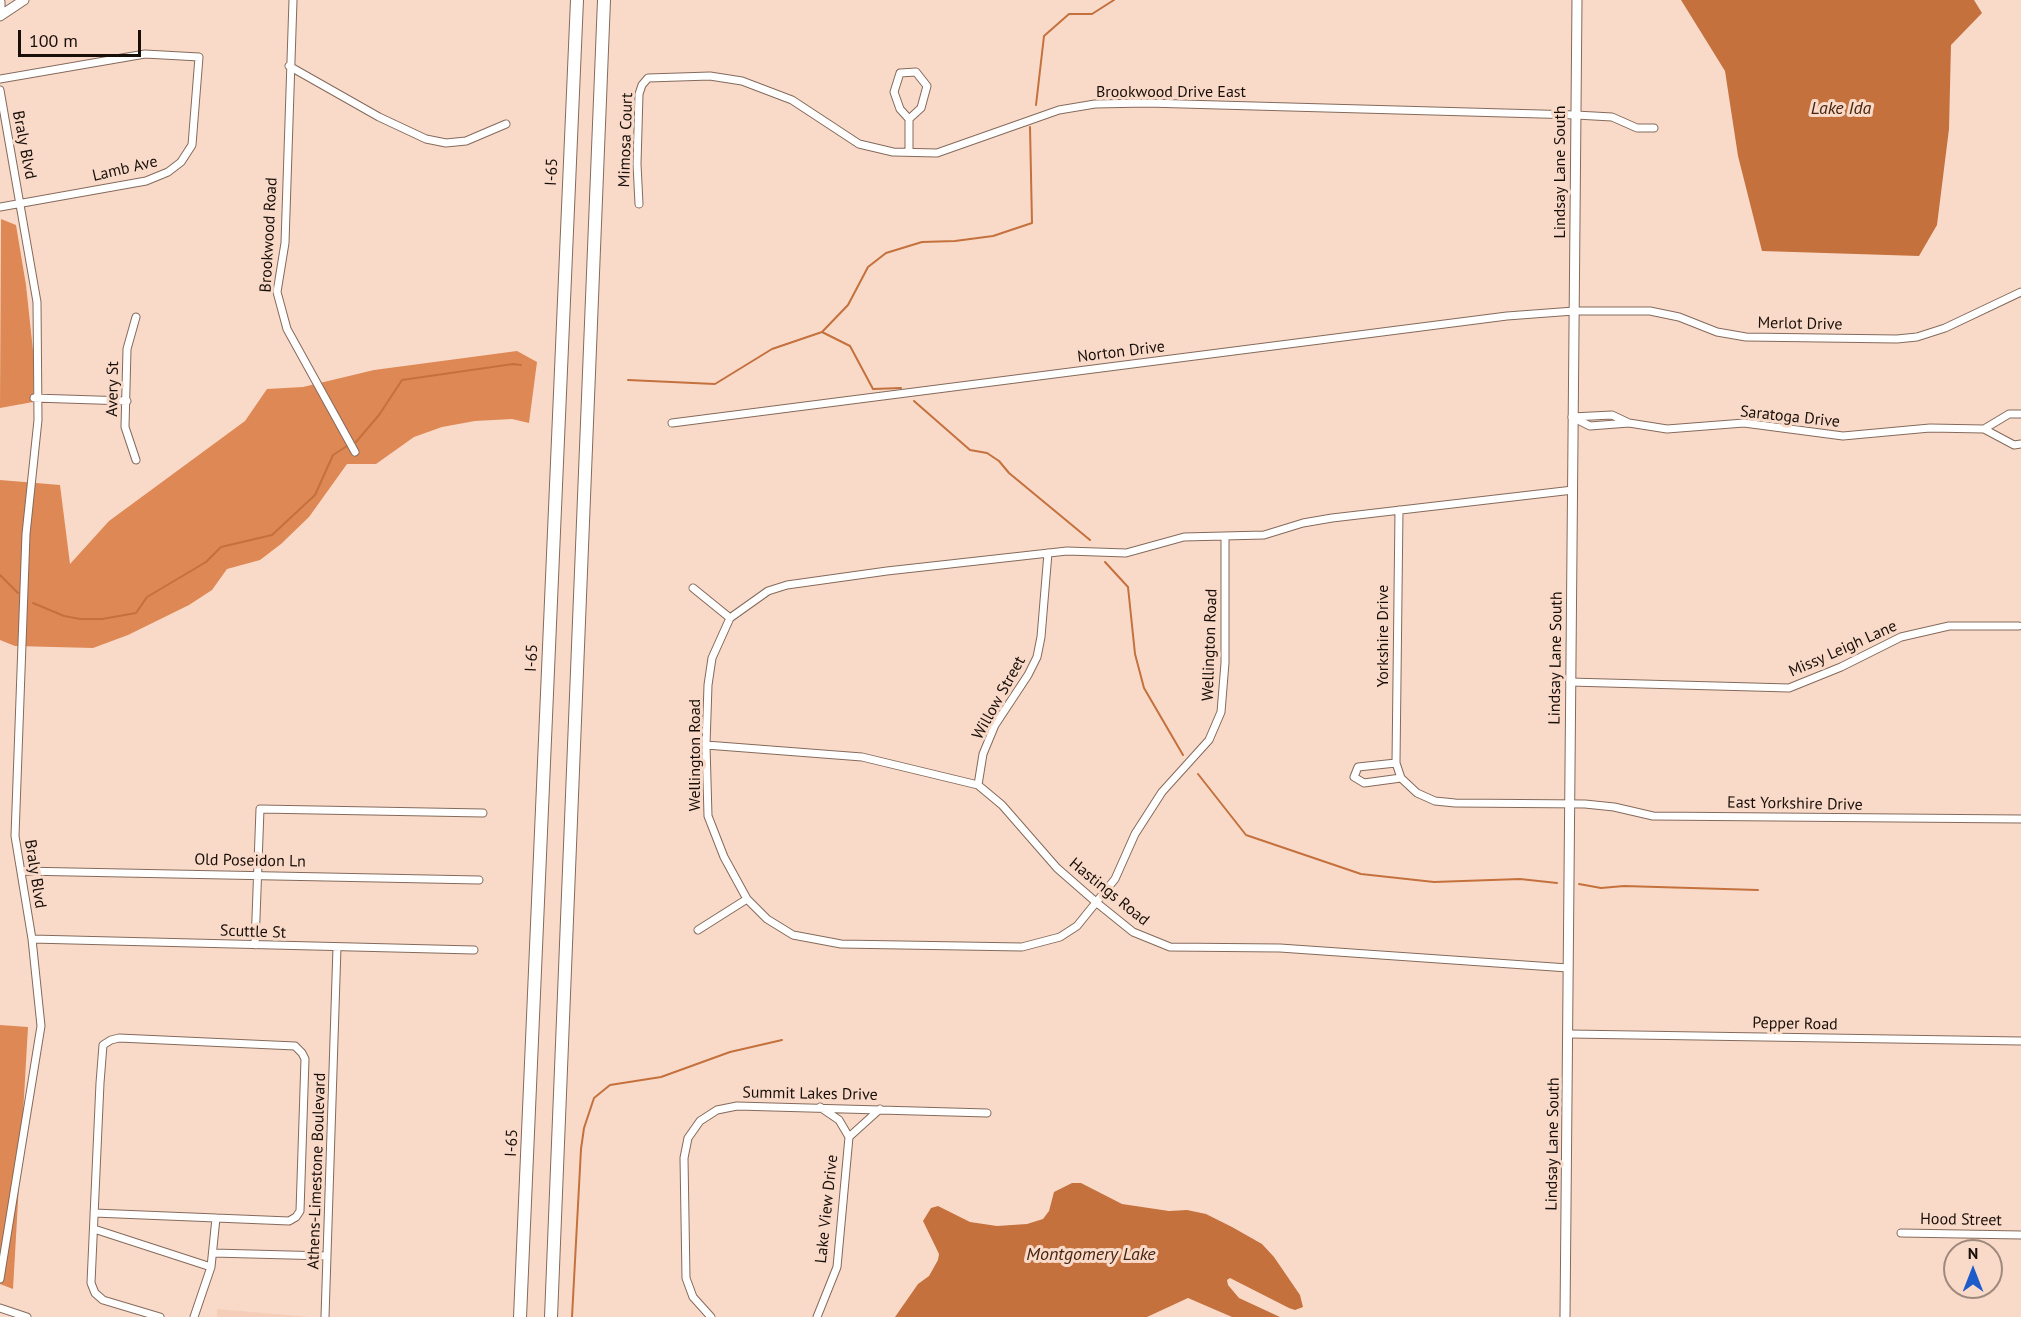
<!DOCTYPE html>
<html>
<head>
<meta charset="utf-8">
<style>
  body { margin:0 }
  #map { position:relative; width:2021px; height:1317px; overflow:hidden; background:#f9dac9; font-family:"PT Sans",sans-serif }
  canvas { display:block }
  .north { position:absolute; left:1943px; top:1239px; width:60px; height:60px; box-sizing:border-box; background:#f9dac9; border:2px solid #9f897c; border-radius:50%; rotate:0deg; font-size:16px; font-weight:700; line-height:24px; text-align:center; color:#190f09 }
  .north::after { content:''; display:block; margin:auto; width:21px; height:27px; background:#1e5dc9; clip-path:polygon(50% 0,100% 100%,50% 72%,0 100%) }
  .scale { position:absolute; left:18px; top:30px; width:123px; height:27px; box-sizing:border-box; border:3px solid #190f09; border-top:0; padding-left:8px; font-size:18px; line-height:21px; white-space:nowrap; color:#190f09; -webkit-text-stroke:4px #f9dac9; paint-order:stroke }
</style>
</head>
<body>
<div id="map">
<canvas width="2021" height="1317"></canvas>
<div class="north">N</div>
<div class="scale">100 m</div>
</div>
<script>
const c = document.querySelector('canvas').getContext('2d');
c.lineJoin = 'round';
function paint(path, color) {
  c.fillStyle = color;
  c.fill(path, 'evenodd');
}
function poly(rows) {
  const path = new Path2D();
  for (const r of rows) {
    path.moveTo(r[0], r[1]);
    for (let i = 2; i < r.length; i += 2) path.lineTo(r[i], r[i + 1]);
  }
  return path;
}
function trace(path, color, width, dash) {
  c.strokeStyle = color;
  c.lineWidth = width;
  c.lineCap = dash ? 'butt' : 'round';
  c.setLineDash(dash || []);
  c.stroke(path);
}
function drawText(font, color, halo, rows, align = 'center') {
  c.font = font + ' "PT Sans",sans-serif';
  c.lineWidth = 6;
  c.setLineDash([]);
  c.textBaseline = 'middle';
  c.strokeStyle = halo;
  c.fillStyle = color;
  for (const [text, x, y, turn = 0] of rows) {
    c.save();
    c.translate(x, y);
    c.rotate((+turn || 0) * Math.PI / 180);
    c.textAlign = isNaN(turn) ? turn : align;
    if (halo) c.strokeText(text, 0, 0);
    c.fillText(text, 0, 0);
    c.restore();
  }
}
paint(poly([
  [217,1309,311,1317,217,1317]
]), '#f4ceb9');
paint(poly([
  [1,219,16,225,26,285,34,360,33,402,0,408],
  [517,351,537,362,529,423,512,419,475,421,442,427,414,437,376,464,347,464,309,517,281,544,260,560,227,569,212,590,189,605,128,635,93,648,15,646,0,640,0,480,60,485,70,564,109,521,245,421,267,389,303,387,374,370],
  [0,1025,28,1027,13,1289,0,1284]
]), '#de8855');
paint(poly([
  [1681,0,1974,0,1982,13,1951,45,1949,129,1937,225,1919,256,1762,251,1738,156,1725,71],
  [1072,1183,1081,1183,1122,1204,1169,1211,1187,1210,1206,1214,1232,1227,1262,1244,1274,1257,1300,1295,1303,1307,1295,1310,1289,1308,1230,1278,1227,1280,1228,1285,1239,1298,1280,1317,1232,1317,1188,1298,1147,1317,895,1317,918,1284,929,1276,938,1260,939,1254,923,1221,931,1208,938,1206,970,1222,997,1226,1027,1224,1043,1219,1049,1211,1054,1192]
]), '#c4713e');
trace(poly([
  [1036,105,1044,36,1069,14,1092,14,1114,0],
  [822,332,850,346,873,389,901,388],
  [628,380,715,384,772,349,822,332,848,305,868,267,886,253,922,242,955,241,993,236,1032,223,1030,127],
  [914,401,970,450,987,453,999,461,1009,473,1090,540],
  [356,442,379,415,402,380,513,364,521,365],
  [1105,562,1128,587,1135,654,1144,688,1183,755],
  [0,575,18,593],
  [33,603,64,616,80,619,102,619,136,613,147,597,206,562,221,547,272,535,315,495,333,455,347,446],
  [1198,774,1246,835,1361,874,1434,882,1520,879,1557,883],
  [1579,884,1601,888,1624,886,1758,890],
  [572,1317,581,1149,584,1128,594,1098,610,1085,661,1077,730,1052,782,1040]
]), '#c4713e', 2);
const minor = poly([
  [293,0,285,243,277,292,287,329,355,452],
  [289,66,379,117,426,139,446,143,466,141,506,124],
  [0,79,145,54,199,57,192,145,181,162,168,172,146,181,0,207],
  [0,90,37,302,38,420,26,534,15,836,32,939,41,1026,0,1279],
  [909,119,900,109,894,92,900,73,916,72,927,86,921,108,909,119,909,152],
  [639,204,637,164,639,94,642,85,648,78,710,76,742,81,792,100,859,144,893,152,937,153,1059,110,1095,104,1147,103,1576,115,1612,117,1637,128,1654,128],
  [136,317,127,349,125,427,136,460],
  [34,398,127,401],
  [1572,417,1612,415,1629,423,1667,429,1744,423,1843,436,1930,428,1984,429,2014,445,2021,444],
  [1572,417,1590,426,1629,423],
  [672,423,1507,316,1574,311,1650,311,1679,317,1717,332,1746,337,1897,339,1917,337,1945,328,2021,292],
  [1984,429,2009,414,2021,414],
  [1399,510,1396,763,1401,778,1417,793,1435,801,1455,803,1585,804,1614,807,1653,816,2021,819],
  [1225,536,1225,663,1221,712,1209,740,1162,792,1135,834,1115,879,1077,926,1060,937,1022,947,841,944,793,935,767,919,747,899,724,857,708,816,706,745,708,685,712,658,730,618,768,591,787,585,887,571,1067,551,1126,553,1184,537,1264,535,1303,523,1332,518,1573,490],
  [693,588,730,618],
  [1570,682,1789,688,1841,667,1901,637,1949,626,2019,626],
  [706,745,862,757,978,785,1002,805,1057,868,1097,903,1133,932,1170,947,1280,948,1568,968],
  [1396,763,1358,767,1354,777,1364,783,1401,778],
  [978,785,983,754,995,725,1028,675,1037,657,1041,637,1048,553],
  [21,871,479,880],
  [698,930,747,899],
  [32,939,474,950],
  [255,945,260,809,483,813],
  [1570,1034,2021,1041],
  [820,1107,839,1120,849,1137],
  [94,1213,289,1221,296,1217,300,1211,305,1059,302,1053,295,1046,119,1038,111,1040,103,1045,100,1083,91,1283,95,1293,103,1300,160,1317],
  [94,1229,211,1267],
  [1901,1233,2021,1235],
  [213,1253,327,1256],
  [0,1308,27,1317],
  [194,1317,211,1267,216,1218],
  [325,1317,337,947],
  [711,1317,693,1297,686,1278,684,1158,688,1138,700,1121,717,1110,737,1106,987,1113],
  [817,1317,837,1267,849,1137,880,1109]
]);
const tertiary = poly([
  [0,2,0,15],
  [0,16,24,0],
  [1565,1317,1577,0]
]);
const motorway = poly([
  [520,1317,577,0],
  [551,1317,604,0]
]);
trace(minor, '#856a5b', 9);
trace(tertiary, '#856a5b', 11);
trace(motorway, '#856a5b', 14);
trace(minor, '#fff', 7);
trace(tertiary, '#fff', 9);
trace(motorway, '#fff', 12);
drawText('16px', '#190f09', '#f9dac9', [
  ["Brookwood Drive East",1171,92],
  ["Mimosa Court",626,140,-88],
  ["Braly Blvd",24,145,79],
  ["Lamb Ave",125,169,-13],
  ["I-65",552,172,-87],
  ["Lindsay Lane South",1560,172,-90],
  ["Brookwood Road",269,235,-87],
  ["Merlot Drive",1800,324,1],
  ["Norton Drive",1121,352,-7],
  ["Avery St",113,389,-89],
  ["Saratoga Drive",1790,417,6],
  ["Yorkshire Drive",1383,636,-90],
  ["Wellington Road",1210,645,-88],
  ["Missy Leigh Lane",1843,649,-24],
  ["I-65",532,658,-87],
  ["Lindsay Lane South",1556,658,-89],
  ["Willow Street",999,698,-61],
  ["Wellington Road",695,755,-90],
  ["East Yorkshire Drive",1795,804,1],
  ["Old Poseidon Ln",250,861,1],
  ["Braly Blvd",35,874,81],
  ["Hastings Road",1109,892,39],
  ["Scuttle St",253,932,2],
  ["Pepper Road",1795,1024,1],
  ["Summit Lakes Drive",810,1094,1],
  ["I-65",512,1143,-87],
  ["Lindsay Lane South",1553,1144,-89],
  ["Athens-Limestone Boulevard",317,1171,-88],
  ["Lake View Drive",827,1209,-84],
  ["Hood Street",1961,1220,1]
]);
drawText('italic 18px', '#47240f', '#f9dac9', [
  ["Lake Ida",1841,109],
  ["Montgomery Lake",1091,1255]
]);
</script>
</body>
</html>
